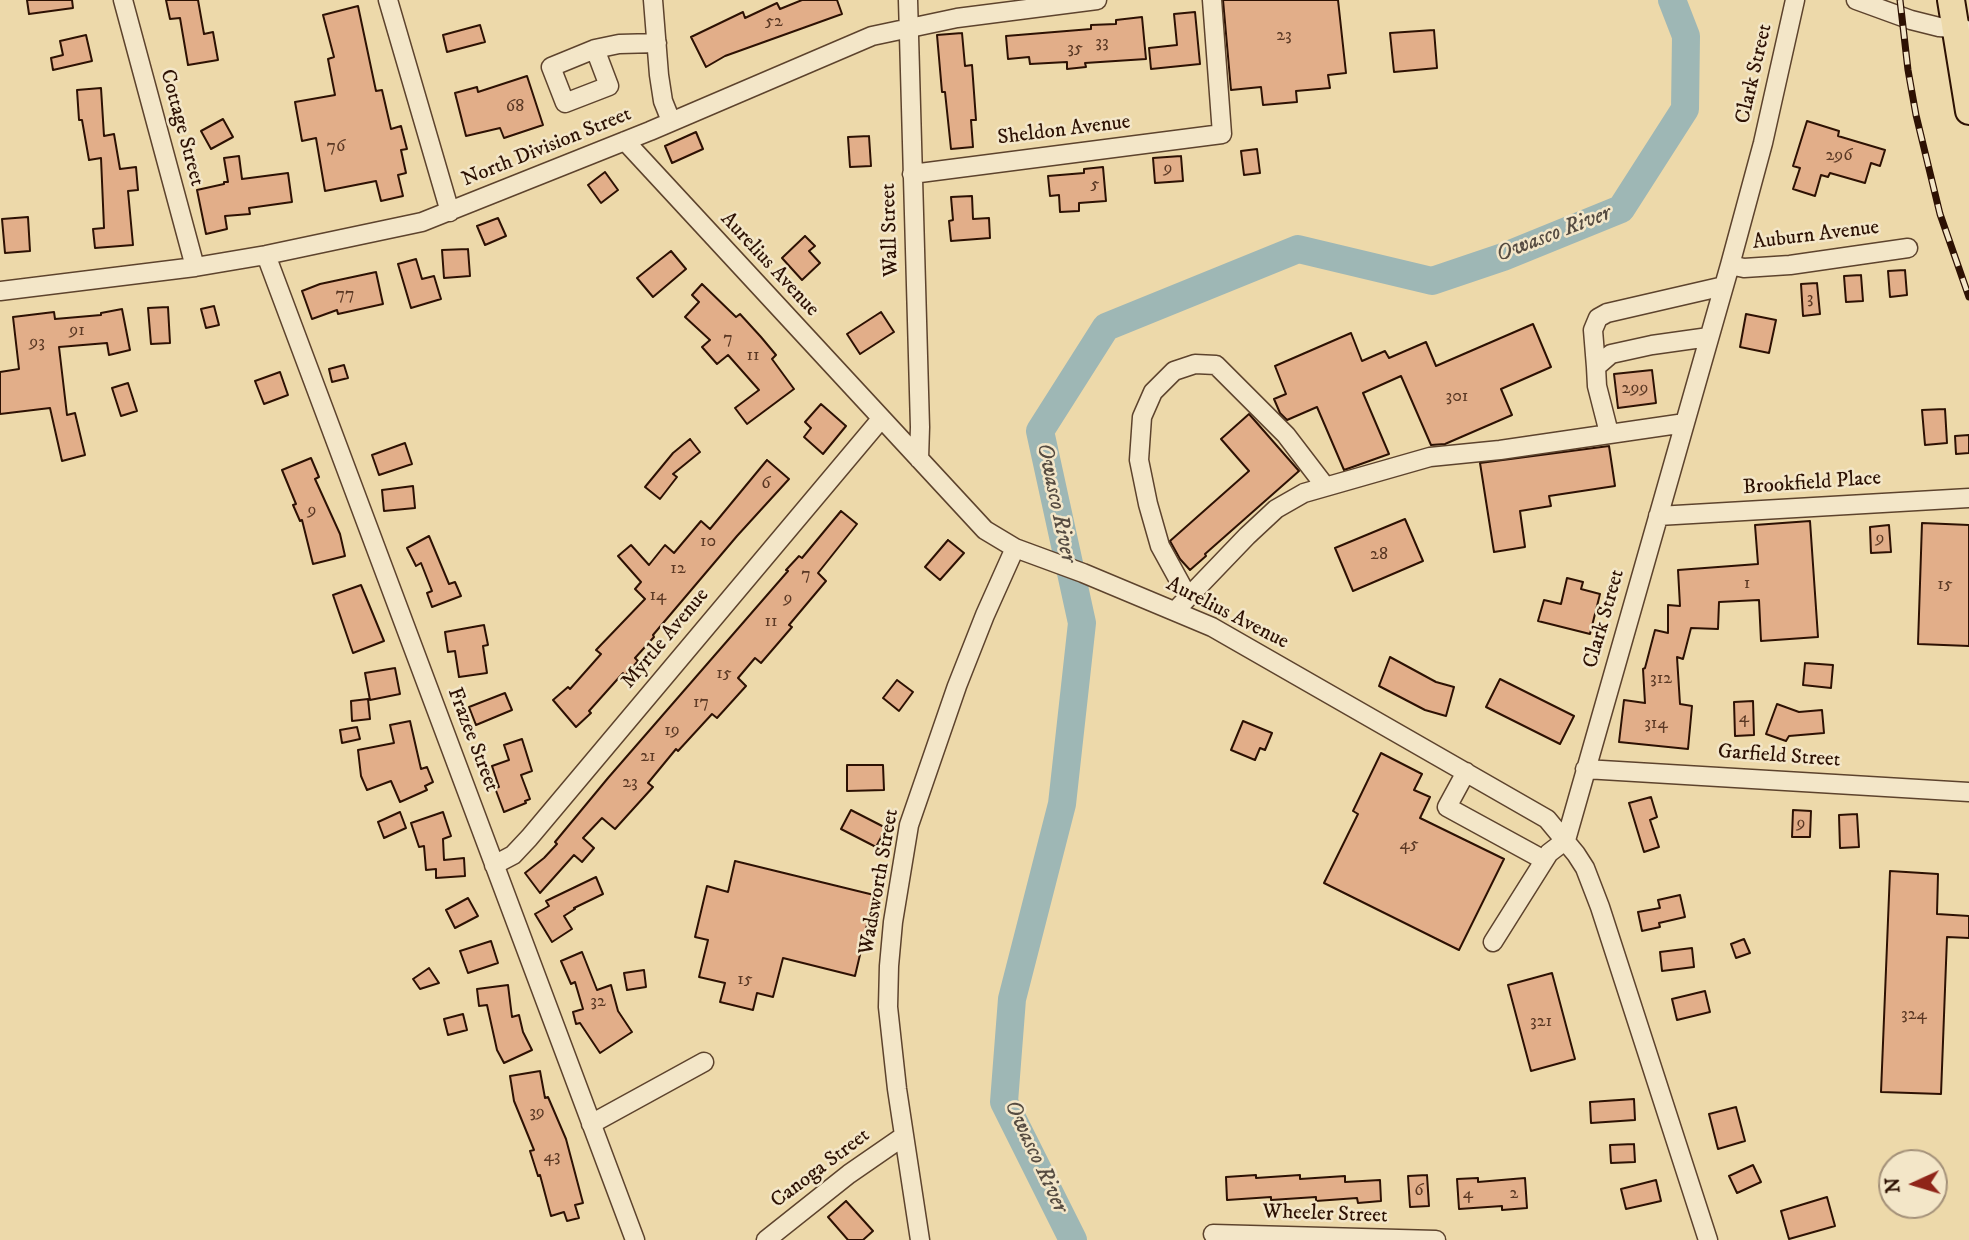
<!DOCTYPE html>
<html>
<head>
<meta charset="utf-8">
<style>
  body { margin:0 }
  #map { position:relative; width:1969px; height:1240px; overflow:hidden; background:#edd9aa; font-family:"IM FELL DW Pica",serif }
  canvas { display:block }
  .north { position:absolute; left:1878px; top:1149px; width:70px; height:70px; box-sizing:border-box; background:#f3e6c8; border:2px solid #a49179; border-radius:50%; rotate:266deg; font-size:19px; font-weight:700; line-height:28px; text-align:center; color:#2d1103 }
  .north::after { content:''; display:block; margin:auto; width:24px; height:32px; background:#8f2418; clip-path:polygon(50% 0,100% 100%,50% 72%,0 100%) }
</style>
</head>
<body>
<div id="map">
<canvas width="1969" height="1240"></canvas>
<div class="north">N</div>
</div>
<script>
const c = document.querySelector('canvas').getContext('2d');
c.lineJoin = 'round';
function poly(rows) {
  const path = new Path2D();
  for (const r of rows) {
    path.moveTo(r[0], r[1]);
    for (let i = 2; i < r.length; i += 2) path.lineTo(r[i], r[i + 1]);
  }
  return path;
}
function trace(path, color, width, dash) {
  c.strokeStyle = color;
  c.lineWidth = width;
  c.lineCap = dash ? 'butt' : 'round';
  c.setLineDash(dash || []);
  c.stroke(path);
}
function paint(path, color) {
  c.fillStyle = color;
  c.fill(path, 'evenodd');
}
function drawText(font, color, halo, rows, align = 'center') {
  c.font = font + ' "IM FELL DW Pica",serif';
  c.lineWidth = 5;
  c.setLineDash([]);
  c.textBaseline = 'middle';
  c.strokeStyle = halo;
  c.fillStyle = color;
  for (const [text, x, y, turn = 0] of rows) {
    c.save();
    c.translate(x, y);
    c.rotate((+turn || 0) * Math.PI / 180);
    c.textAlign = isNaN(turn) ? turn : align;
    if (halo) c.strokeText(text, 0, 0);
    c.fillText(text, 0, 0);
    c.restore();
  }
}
trace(poly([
  [1073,1240,1004,1102,1012,999,1062,804,1082,623,1040,431,1106,327,1298,249,1432,281,1503,257,1621,209,1685,109,1686,36,1672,0]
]), '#9eb7b5', 28);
const building = poly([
  [27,0,72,0,73,8,29,14,27,0],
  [166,0,198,0,204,34,213,32,218,60,188,65,180,18,170,19,166,0],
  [802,0,837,0,842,14,725,56,706,67,691,37,743,12,745,18,777,3,780,9,802,0],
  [1223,0,1338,0,1346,73,1328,75,1330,88,1296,91,1297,102,1263,105,1261,87,1231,90,1223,0],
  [358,6,376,91,382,90,391,129,401,126,407,149,401,150,406,173,398,175,403,196,381,201,376,181,325,191,316,138,302,141,295,102,335,95,328,59,334,57,323,15,358,6],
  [1195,12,1200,64,1151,69,1149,48,1177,45,1174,14,1195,12],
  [1142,17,1146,59,1085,63,1086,67,1067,69,1067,62,1030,64,1029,57,1008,59,1006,36,1091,29,1091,25,1116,24,1116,20,1142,17],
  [480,25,485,42,447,52,443,35,480,25],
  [1434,30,1437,68,1394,72,1390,33,1434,30],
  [962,33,965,66,972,65,976,120,971,120,973,147,951,149,945,92,942,92,937,35,962,33],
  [86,35,92,61,53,70,51,58,63,55,60,41,86,35],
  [527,76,543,125,504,138,500,128,466,136,455,93,477,87,478,92,527,76],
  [101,88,104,136,114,134,120,169,136,167,138,190,128,191,133,245,95,248,93,229,104,228,101,158,89,160,82,120,79,120,77,90,101,88],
  [223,119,233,137,211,149,201,131,223,119],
  [1807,121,1839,131,1838,136,1885,150,1880,166,1871,163,1865,183,1830,173,1828,177,1821,175,1815,196,1793,189,1800,168,1793,166,1807,121],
  [696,132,703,149,672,163,665,146,696,132],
  [869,136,871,166,850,167,848,137,869,136],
  [1257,149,1260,173,1244,175,1241,151,1257,149],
  [239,156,242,179,288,173,292,202,249,208,250,214,225,216,227,229,206,234,197,190,224,184,224,182,228,182,224,158,239,156],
  [1181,156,1183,181,1155,183,1153,158,1181,156],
  [1103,167,1106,201,1079,203,1079,211,1060,212,1059,195,1050,196,1048,176,1084,173,1084,169,1103,167],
  [605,172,618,190,601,203,588,185,605,172],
  [972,196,973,219,989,218,990,238,951,241,949,221,953,220,951,197,972,196],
  [28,217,30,251,5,253,2,219,28,217],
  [498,218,506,236,485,245,477,226,498,218],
  [805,236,815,246,809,251,820,263,802,280,782,258,805,236],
  [468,249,470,276,444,278,442,250,468,249],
  [671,251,686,269,653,297,637,278,671,251],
  [416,259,422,279,434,276,441,299,411,308,398,264,416,259],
  [1905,270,1907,295,1890,297,1888,271,1905,270],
  [376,272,383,304,338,314,337,310,312,319,302,291,320,284,376,272],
  [1861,275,1863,301,1846,302,1844,276,1861,275],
  [1817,283,1820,314,1803,316,1801,284,1817,283],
  [702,284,736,317,740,314,761,337,776,355,772,359,794,389,747,424,735,408,759,390,728,355,717,364,702,347,710,340,685,317,699,302,692,295,702,284],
  [214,306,219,325,206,328,201,309,214,306],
  [168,307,170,343,151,344,148,308,168,307],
  [122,309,130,350,109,355,107,343,59,347,67,415,75,413,85,455,62,461,50,408,0,414,0,372,19,369,13,317,54,312,55,319,101,315,101,313,122,309],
  [881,312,894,332,860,354,847,334,881,312],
  [1746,314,1776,320,1769,353,1740,347,1746,314],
  [1533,324,1551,367,1501,389,1512,415,1445,444,1431,445,1401,376,1363,393,1389,454,1344,470,1317,407,1287,420,1280,413,1274,399,1286,394,1275,366,1351,333,1362,361,1385,351,1389,358,1426,342,1436,366,1533,324],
  [344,365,348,378,332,382,329,369,344,365],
  [1652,370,1656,403,1618,408,1614,374,1652,370],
  [280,372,288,395,264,404,255,381,280,372],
  [128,383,137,411,121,416,112,388,128,383],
  [821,404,846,426,823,454,804,437,811,428,805,422,821,404],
  [1945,409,1947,443,1925,445,1922,410,1945,409],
  [1249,414,1299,471,1205,554,1206,556,1190,570,1180,559,1170,541,1249,471,1221,439,1249,414],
  [1969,435,1969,453,1956,454,1955,436,1969,435],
  [690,439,700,452,673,474,677,477,660,499,645,487,673,453,690,439],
  [405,443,412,464,379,475,372,455,405,443],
  [1609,446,1615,486,1549,496,1551,506,1520,511,1525,547,1494,552,1480,463,1609,446],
  [311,458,319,477,315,479,340,534,345,556,313,564,302,520,300,521,293,505,296,504,282,470,311,458],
  [767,460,789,479,737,536,653,635,654,637,635,658,638,661,625,676,623,673,589,711,591,713,576,727,553,700,568,687,570,689,601,654,596,650,645,599,635,589,641,582,618,556,631,545,649,565,665,545,674,553,701,521,710,529,767,460],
  [413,486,415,508,384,511,382,490,413,486],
  [841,511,857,524,818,573,826,581,789,625,792,627,761,663,755,658,738,678,746,686,717,718,712,714,678,751,676,749,648,783,653,787,615,829,602,818,583,838,594,848,582,862,574,855,540,893,525,873,544,858,557,844,555,842,608,778,788,571,786,570,799,556,802,558,841,511],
  [1405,519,1423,561,1353,591,1335,548,1405,519],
  [1810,521,1818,637,1761,641,1759,600,1719,602,1718,629,1691,628,1683,659,1677,657,1680,704,1692,706,1688,749,1619,742,1624,700,1645,703,1643,669,1645,668,1655,630,1668,633,1668,605,1680,606,1678,570,1758,564,1755,525,1810,521],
  [1922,523,1969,525,1969,646,1918,644,1922,523],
  [1889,525,1891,552,1871,553,1870,527,1889,525],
  [429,536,449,584,455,582,461,596,432,607,427,593,432,591,421,563,416,566,407,548,429,536],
  [948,540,964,553,940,580,925,567,948,540],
  [1567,578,1583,582,1581,589,1600,594,1590,634,1538,621,1544,600,1561,604,1567,578],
  [361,585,384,641,353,653,333,595,361,585],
  [484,625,488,645,483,646,487,673,459,677,455,651,448,652,445,632,484,625],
  [1390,657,1436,682,1454,687,1446,716,1425,710,1379,686,1390,657],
  [1805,663,1833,665,1831,688,1803,685,1805,663],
  [395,668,400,694,370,700,365,673,395,668],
  [1500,679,1574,716,1560,744,1486,707,1500,679],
  [897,680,913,692,899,711,883,698,897,680],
  [505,693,512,710,476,725,469,707,505,693],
  [368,699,370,719,352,721,351,701,368,699],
  [1753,701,1754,735,1735,736,1734,702,1753,701],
  [1777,704,1799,712,1822,710,1824,733,1789,736,1786,741,1766,734,1777,704],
  [410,721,421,769,427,767,433,782,425,786,427,790,400,802,391,781,367,790,361,776,358,750,394,743,390,725,410,721],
  [1243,721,1272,733,1265,750,1260,748,1255,760,1231,750,1243,721],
  [357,727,360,739,342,743,340,730,357,727],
  [522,739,532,771,521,775,530,799,525,801,526,803,504,812,495,788,499,787,492,766,509,760,504,745,522,739],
  [1381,753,1422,774,1414,790,1430,797,1420,818,1504,859,1459,950,1324,883,1358,814,1353,811,1381,753],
  [847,765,883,765,884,790,847,791,847,765],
  [1651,797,1657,817,1650,820,1659,847,1644,852,1629,803,1651,797],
  [851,810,886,828,876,847,841,829,851,810],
  [1793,810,1811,811,1810,837,1792,837,1793,810],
  [400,812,406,828,384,838,378,822,400,812],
  [443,812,451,836,443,839,444,860,464,858,465,876,436,878,436,869,426,870,424,846,419,847,411,823,443,812],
  [1857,814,1859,847,1840,848,1839,815,1857,814],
  [735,861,874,895,855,976,783,958,773,997,757,993,753,1010,720,1002,725,983,699,977,708,940,695,937,707,886,728,892,735,861],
  [1890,871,1938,874,1937,914,1969,916,1969,938,1947,937,1941,1094,1881,1092,1890,871],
  [596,877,603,894,574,908,575,909,564,916,572,929,552,942,535,914,549,906,546,901,596,877],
  [1680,895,1685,917,1659,923,1660,927,1642,931,1638,912,1660,908,1658,900,1680,895],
  [468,898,478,916,455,928,446,910,468,898],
  [1744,939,1750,953,1736,958,1731,944,1744,939],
  [491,941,498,963,468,973,460,951,491,941],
  [1692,948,1694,967,1662,971,1660,952,1692,948],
  [582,952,597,990,611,985,618,1011,632,1032,600,1053,580,1023,576,1024,573,1012,583,1009,575,982,571,984,561,961,582,952],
  [429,968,439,983,420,989,413,979,429,968],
  [644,970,646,987,627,990,624,973,644,970],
  [1552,973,1575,1059,1531,1071,1508,985,1552,973],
  [508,985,512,1017,519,1015,523,1032,532,1050,504,1063,497,1050,487,1005,479,1006,477,989,508,985],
  [1705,991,1710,1012,1677,1020,1672,999,1705,991],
  [463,1014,467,1030,448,1035,444,1019,463,1014],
  [540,1071,545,1098,548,1097,566,1139,583,1203,575,1205,579,1218,567,1221,564,1212,551,1216,540,1175,538,1176,530,1151,534,1150,514,1101,510,1076,540,1071],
  [1634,1099,1635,1120,1591,1123,1590,1102,1634,1099],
  [1736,1107,1745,1141,1718,1149,1709,1114,1736,1107],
  [1634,1144,1635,1162,1611,1163,1610,1145,1634,1144],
  [1753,1165,1761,1182,1737,1193,1729,1176,1753,1165],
  [1256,1175,1256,1178,1300,1175,1300,1179,1345,1176,1345,1182,1380,1180,1381,1201,1358,1203,1357,1198,1316,1201,1316,1197,1271,1200,1271,1197,1227,1200,1226,1177,1256,1175],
  [1427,1175,1429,1206,1410,1207,1408,1176,1427,1175],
  [1478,1178,1478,1182,1525,1178,1527,1208,1502,1210,1502,1206,1459,1209,1457,1179,1478,1178],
  [1656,1180,1661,1201,1626,1209,1621,1189,1656,1180],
  [1827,1197,1835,1226,1789,1239,1781,1211,1827,1197],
  [846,1201,873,1231,863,1240,848,1240,828,1217,846,1201]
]);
paint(building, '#e2ae89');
trace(building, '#2d1103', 2);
const minor = poly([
  [123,0,195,267],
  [388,0,450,212],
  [653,0,659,75,663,101,671,121],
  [908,0,920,427,919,459],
  [1856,0,1911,20,1939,27,1964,29],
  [595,49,609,86,565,103,551,67,595,49,619,44,657,43],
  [625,141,985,530,1015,548,1083,573,1212,627,1547,819,1576,854,1585,868,1600,907,1708,1240],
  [912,174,1222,134,1212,0],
  [266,255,635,1240],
  [1730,265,1744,268,1790,265,1908,248],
  [0,291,195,267,266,255,422,222,650,131,872,36,957,18,1097,0],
  [1596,367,1593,330,1598,318,1607,313,1724,286],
  [1609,433,1597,386,1596,367,1611,354,1652,345,1709,337],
  [1658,516,1969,498],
  [1188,597,1160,546,1148,504,1139,460,1142,417,1153,392,1174,371,1195,364,1216,365,1286,435,1325,486],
  [1175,611,1247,536,1276,509,1304,493,1430,457,1500,450,1685,423],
  [1585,769,1969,792],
  [1466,772,1447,807,1544,860],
  [1566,840,1730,265,1763,143,1795,0],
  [494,865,513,855,529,838,881,419],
  [1493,942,1549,853,1566,840],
  [591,1124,704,1062],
  [1213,1234,1436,1240],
  [766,1240,849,1174,904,1136],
  [920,1240,897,1089,888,1007,889,966,893,922,909,825,957,686,985,615,1015,548]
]);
const highway = poly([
  [1951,0,1969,111]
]);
trace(minor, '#5d432d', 21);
trace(highway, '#2d1103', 30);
trace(minor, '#f3e6c8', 18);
trace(highway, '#edd9aa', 26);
const rail = poly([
  [1900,0,1908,70,1916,115,1940,214,1969,297]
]);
trace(rail, '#2d1103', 7);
trace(rail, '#f3e6c8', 4.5, [13]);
drawText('18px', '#5a3824', null, [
  ["52",774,22],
  ["23",1284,36],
  ["33",1102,43],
  ["35",1075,49],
  ["68",515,107],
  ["76",336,147],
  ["296",1839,156],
  ["9",1168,169],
  ["5",1095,185],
  ["77",345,295],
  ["3",1810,299],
  ["91",77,331],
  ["7",728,339],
  ["93",37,343],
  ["11",753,356],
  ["299",1635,389],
  ["301",1457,397],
  ["6",766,484],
  ["9",312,511],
  ["9",1880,539],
  ["10",708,542],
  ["28",1379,555],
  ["12",678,569],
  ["7",806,575],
  ["1",1747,584],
  ["15",1945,585],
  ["14",658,596],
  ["9",788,599],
  ["11",771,622],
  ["15",724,674],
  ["312",1661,679],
  ["17",701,703],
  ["4",1744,718],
  ["314",1656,724],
  ["19",672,731],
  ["21",648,757],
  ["23",630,783],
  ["9",1801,824],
  ["45",1409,845],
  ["15",745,980],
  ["32",598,1002],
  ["324",1914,1015],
  ["321",1541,1022],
  ["39",537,1113],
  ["43",552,1157],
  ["6",1419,1191],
  ["4",1468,1194],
  ["2",1514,1194]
]);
drawText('21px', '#2d1103', '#f3e6c8', [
  ["Clark Street",1755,74,-77],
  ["Cottage Street",181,128,75],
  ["Sheldon Avenue",1064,131,-7],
  ["North Division Street",547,148,-22],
  ["Wall Street",891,230,-92],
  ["Auburn Avenue",1816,236,-7],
  ["Aurelius Avenue",769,265,47],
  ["Brookfield Place",1812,484,-4],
  ["Aurelius Avenue",1227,614,27],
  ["Clark Street",1605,619,-74],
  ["Myrtle Avenue",666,639,-50],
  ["Frazee Street",472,740,69],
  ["Garfield Street",1779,757,4],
  ["Wadsworth Street",880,882,-80],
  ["Canoga Street",821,1169,-37],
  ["Wheeler Street",1325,1215,2]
]);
drawText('italic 23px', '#554b41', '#f3e6c8', [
  ["Owasco River",1554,235,-21],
  ["Owasco River",1055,503,78],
  ["Owasco River",1035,1157,65]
]);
</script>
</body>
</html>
